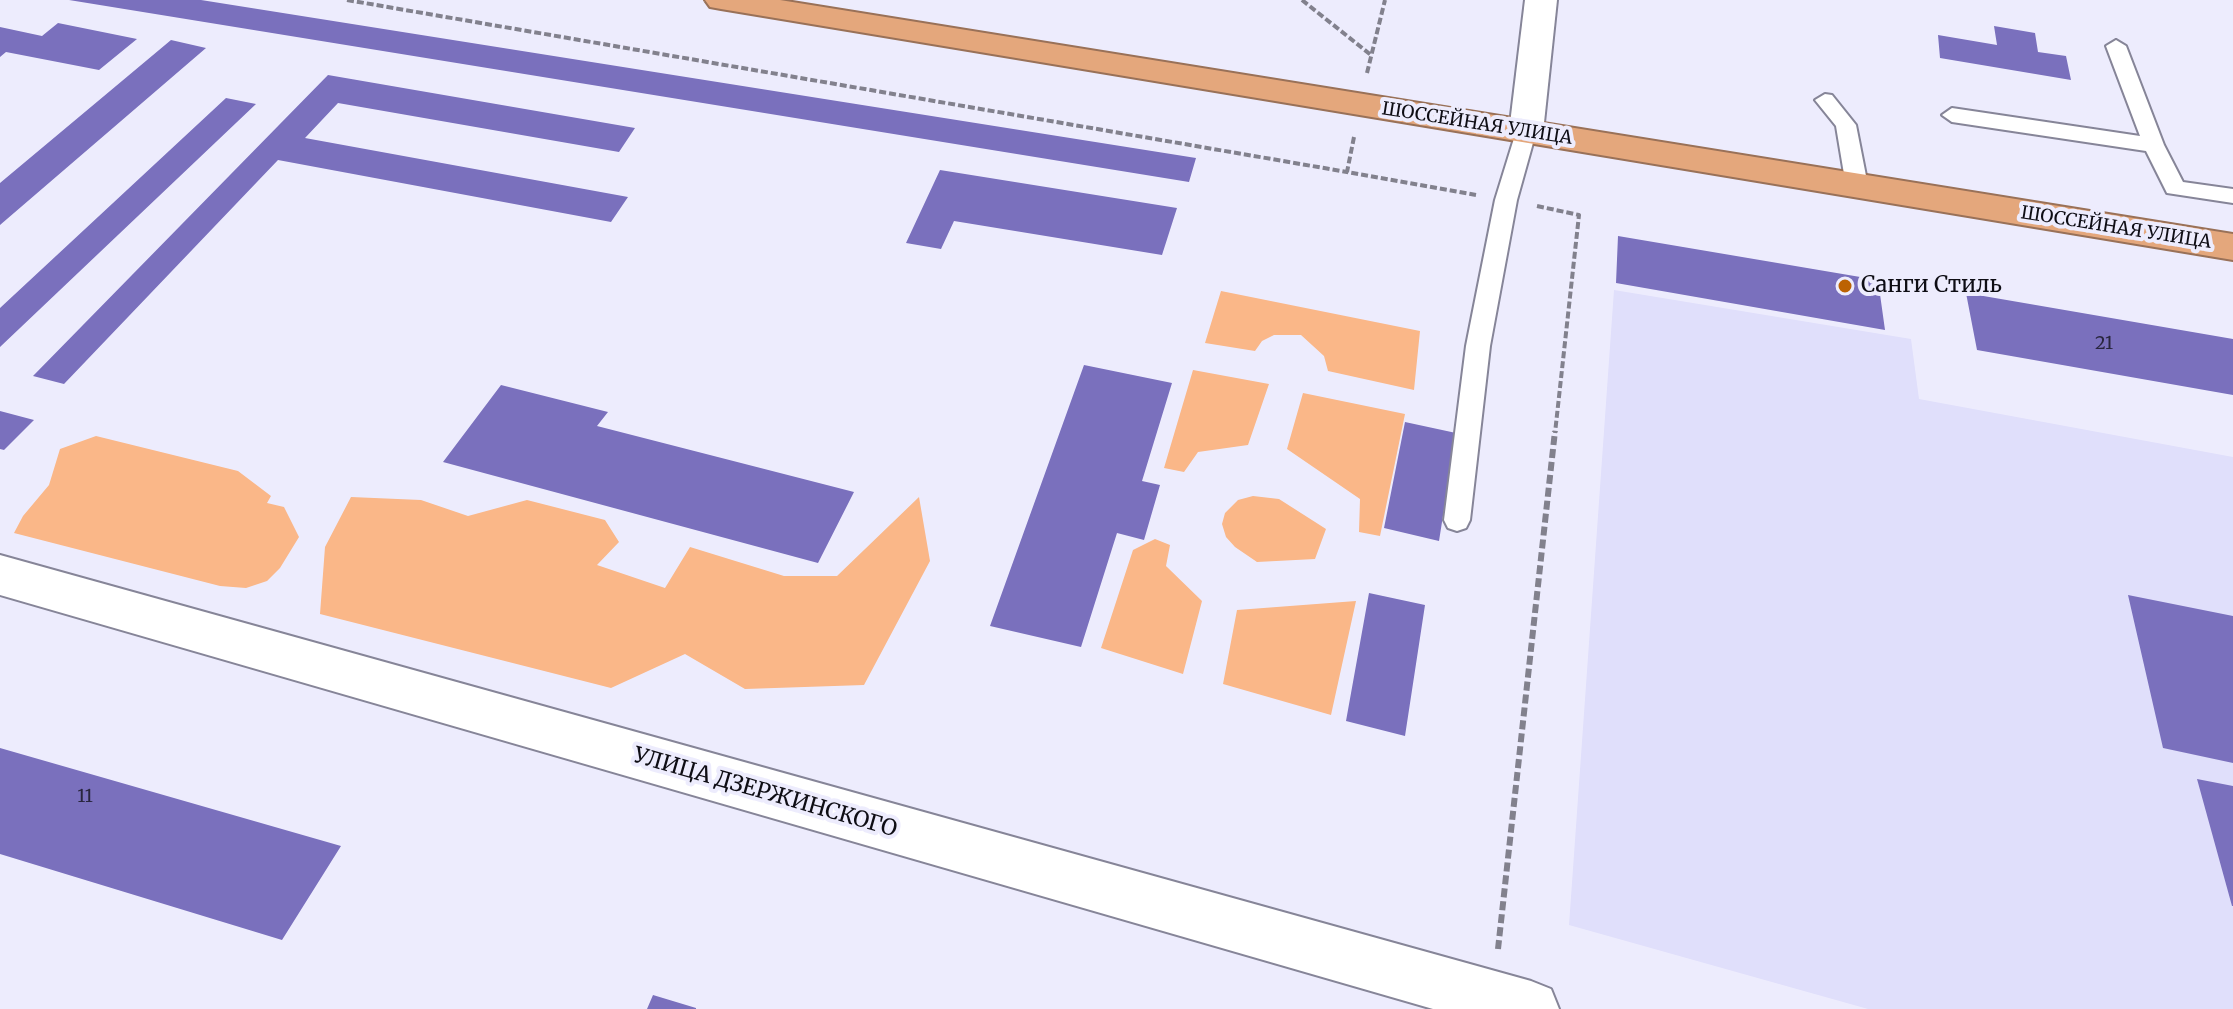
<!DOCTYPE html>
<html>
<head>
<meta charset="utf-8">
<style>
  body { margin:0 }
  canvas { display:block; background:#edecfd }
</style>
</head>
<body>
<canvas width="2233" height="1009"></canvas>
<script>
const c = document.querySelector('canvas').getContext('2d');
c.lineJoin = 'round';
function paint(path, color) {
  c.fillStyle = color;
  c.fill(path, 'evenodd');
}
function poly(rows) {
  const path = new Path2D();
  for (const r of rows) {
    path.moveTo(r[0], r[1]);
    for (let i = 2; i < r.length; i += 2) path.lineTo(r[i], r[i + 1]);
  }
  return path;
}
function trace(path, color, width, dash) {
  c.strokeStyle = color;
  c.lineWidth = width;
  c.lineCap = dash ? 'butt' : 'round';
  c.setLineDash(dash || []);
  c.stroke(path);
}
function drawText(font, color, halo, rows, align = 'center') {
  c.font = font + ' Merriweather,serif';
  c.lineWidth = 8;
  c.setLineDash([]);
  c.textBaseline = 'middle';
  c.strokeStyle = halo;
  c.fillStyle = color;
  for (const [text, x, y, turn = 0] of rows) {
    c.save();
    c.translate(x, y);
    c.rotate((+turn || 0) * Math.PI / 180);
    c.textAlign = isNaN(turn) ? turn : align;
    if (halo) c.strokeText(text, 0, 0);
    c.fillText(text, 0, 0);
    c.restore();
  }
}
paint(poly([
  [1614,290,1911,339,1919,399,2233,457,2233,1009,1868,1009,1569,925]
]), '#e0dffb');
paint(poly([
  [1221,291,1420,331,1414,390,1328,371,1324,356,1301,335,1274,335,1262,341,1255,351,1205,343],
  [1193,370,1269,384,1248,445,1198,452,1184,472,1164,468],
  [1303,393,1405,414,1380,536,1359,532,1360,499,1287,449],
  [96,436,238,471,271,496,267,503,284,507,299,537,280,568,267,581,246,588,220,586,14,533,23,516,49,485,60,449],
  [1253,496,1279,499,1326,529,1315,559,1257,562,1235,547,1226,537,1222,524,1225,513,1238,500],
  [351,497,421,500,468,516,527,500,605,520,619,542,597,565,665,588,690,547,784,576,837,576,919,497,930,561,864,685,745,689,685,654,611,688,320,614,325,547],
  [1155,539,1170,545,1166,566,1202,601,1183,674,1101,648,1133,550],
  [1356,601,1331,715,1223,684,1237,610]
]), '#fab788');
paint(poly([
  [69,0,201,0,1196,158,1189,182],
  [58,23,137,39,99,70,6,52,0,57,0,27,42,36],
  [1994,26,2035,33,2038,52,2066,56,2071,80,1940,58,1938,35,1997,45],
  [171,40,206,48,0,225,0,183],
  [328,75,635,128,619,152,338,103,305,138,628,197,611,222,278,160,64,384,33,376],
  [226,98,256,104,0,347,0,308],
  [940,170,1177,208,1162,255,954,221,941,249,906,243],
  [1618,236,1878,280,1885,330,1616,283],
  [1966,293,2233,339,2233,395,1977,350],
  [1084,365,1172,383,1142,481,1160,485,1144,540,1117,533,1081,647,990,626],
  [501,385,608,412,597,426,854,492,818,563,443,462],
  [0,411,34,420,4,450,0,449],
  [1405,422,1456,433,1439,541,1384,528],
  [1369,593,1425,605,1405,736,1346,721],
  [2128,595,2233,616,2233,763,2163,748],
  [0,748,341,846,282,940,0,854],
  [2197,779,2233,786,2233,906,2232,906],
  [653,995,696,1008,696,1009,647,1009]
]), '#7a70bd');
const lane = poly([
  [2116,40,2126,46,2164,145,2183,182,2233,189,2233,203,2167,193,2146,151,1952,122,1942,115,1952,108,2140,136,2106,46,2116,40],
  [1825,94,1832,95,1856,125,1868,186,1865,191,1849,191,1846,186,1836,126,1815,100,1825,94],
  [1526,125,1536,132,1517,200,1490,346,1470,520,1466,528,1457,531,1448,528,1444,520,1466,346,1495,200,1516,132,1526,125]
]);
const street = poly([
  [0,555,1531,981,1551,989,1559,1009,1433,1009,0,595,0,555]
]);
const secondary = poly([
  [1525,0,1557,0,1543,132,1538,140,1526,143,1514,140,1509,132,1525,0]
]);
const highway = poly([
  [705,0,780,0,2233,234,2233,260,721,9,710,7,705,0]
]);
trace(lane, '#868598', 4);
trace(street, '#868598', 4);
trace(secondary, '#868598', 4);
trace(highway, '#997158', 4);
trace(poly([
  [347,0,1347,172],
  [1302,0,1371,55],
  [1367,73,1385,0],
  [1354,137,1347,172,1476,195],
  [1537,206,1579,215,1555,433]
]), '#82818d', 4, [7, 3]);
trace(poly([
  [1498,949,1555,431]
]), '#82818d', 6, [9, 4]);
paint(lane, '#fff');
paint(street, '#fff');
paint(secondary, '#fff');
paint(highway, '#e4a77c');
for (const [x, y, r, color] of [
  [1845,286,8,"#bc6203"]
]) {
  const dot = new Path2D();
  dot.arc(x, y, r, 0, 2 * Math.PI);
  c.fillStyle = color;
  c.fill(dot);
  trace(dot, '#edecfd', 3);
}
drawText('18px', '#0e0d14', '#edecfd', [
  ["ШОССЕЙНАЯ УЛИЦА",1477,124,9],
  ["ШОССЕЙНАЯ УЛИЦА",2116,228,9]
]);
drawText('18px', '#29263e', null, [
  ["21",2104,344],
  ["11",85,797]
]);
drawText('22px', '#0e0d14', '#edecfd', [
  ["Санги Стиль",1861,286]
], 'left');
drawText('22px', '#0e0d14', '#edecfd', [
  ["УЛИЦА ДЗЕРЖИНСКОГО",765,793,16]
]);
</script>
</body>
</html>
